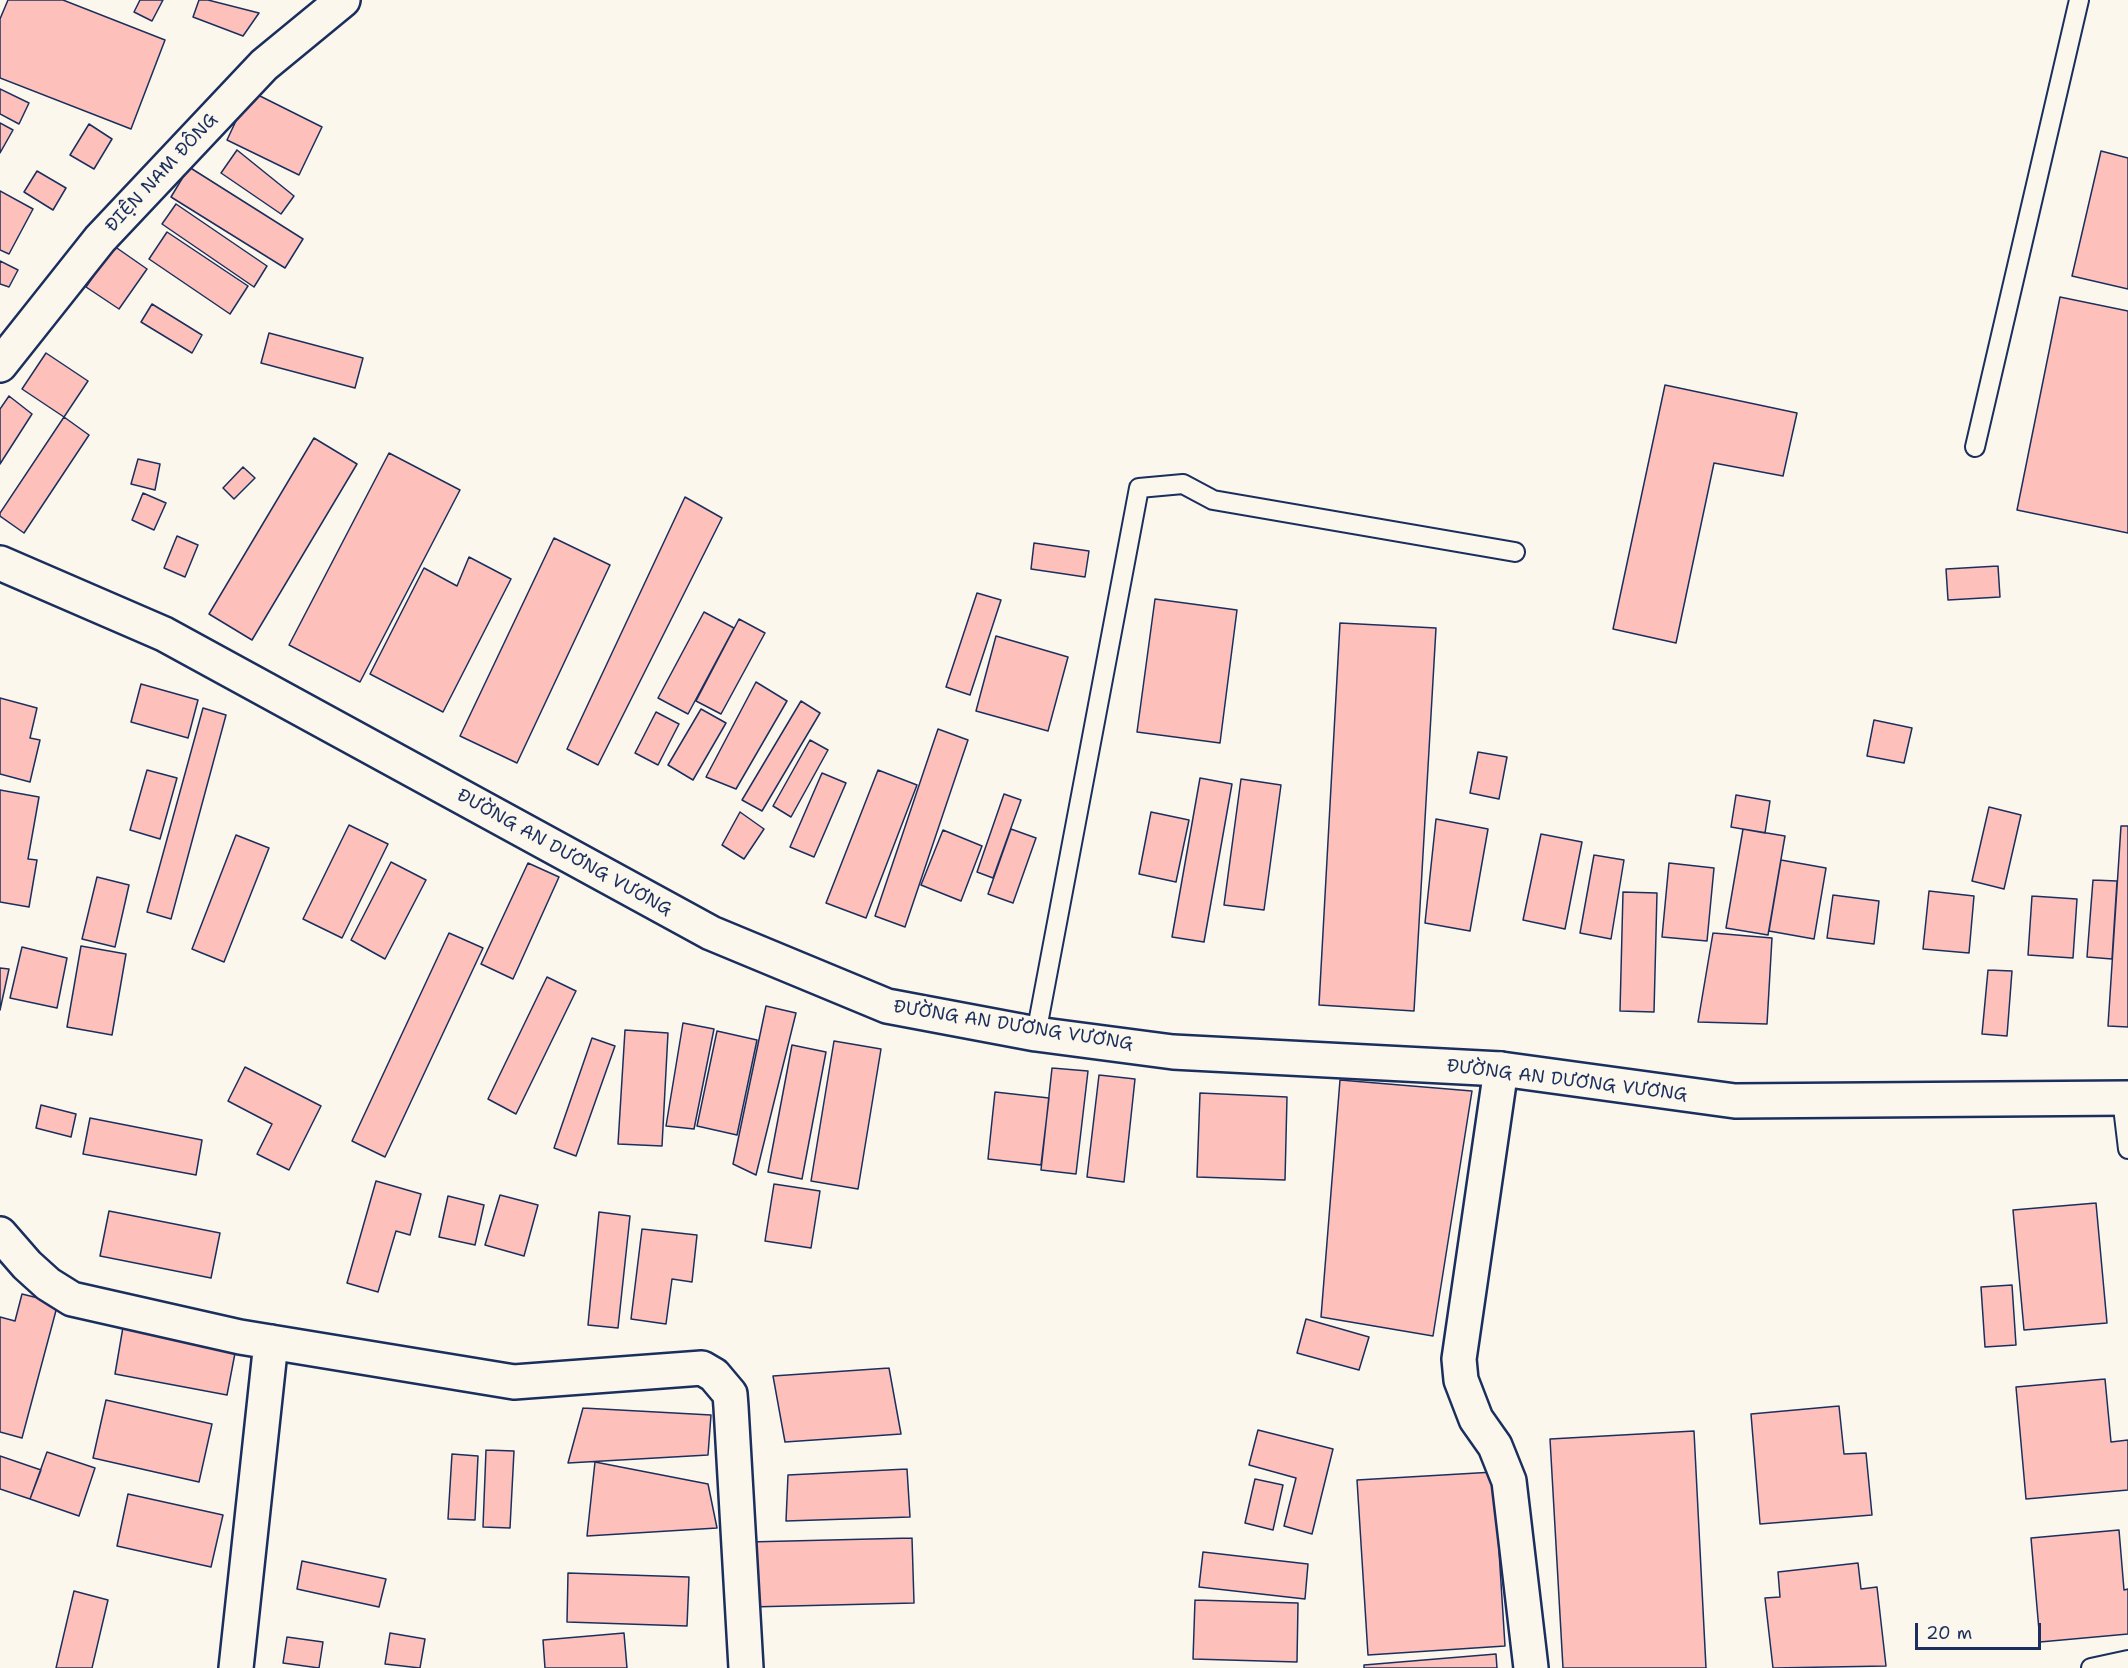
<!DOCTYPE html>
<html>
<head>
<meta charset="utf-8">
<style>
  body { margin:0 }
  #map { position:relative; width:2128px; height:1668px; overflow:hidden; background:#fbf7ec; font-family:"Shantell Sans",sans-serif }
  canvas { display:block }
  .scale { position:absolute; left:1915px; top:1623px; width:126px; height:27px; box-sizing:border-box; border:3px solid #1b2f5e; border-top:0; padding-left:8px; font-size:18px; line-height:21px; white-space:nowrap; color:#1b2f5e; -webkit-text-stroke:4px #fbf7ec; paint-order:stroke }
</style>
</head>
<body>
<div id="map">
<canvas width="2128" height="1668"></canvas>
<div class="scale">20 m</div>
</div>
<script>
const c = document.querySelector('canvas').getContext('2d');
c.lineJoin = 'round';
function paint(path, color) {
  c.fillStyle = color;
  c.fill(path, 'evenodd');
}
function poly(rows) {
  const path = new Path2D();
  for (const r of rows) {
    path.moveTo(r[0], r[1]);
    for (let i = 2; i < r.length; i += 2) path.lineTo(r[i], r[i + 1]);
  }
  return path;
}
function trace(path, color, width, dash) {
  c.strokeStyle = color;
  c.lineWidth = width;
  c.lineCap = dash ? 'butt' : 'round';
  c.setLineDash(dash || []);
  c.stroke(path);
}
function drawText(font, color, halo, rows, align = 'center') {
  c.font = font + ' "Shantell Sans",sans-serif';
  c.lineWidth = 5;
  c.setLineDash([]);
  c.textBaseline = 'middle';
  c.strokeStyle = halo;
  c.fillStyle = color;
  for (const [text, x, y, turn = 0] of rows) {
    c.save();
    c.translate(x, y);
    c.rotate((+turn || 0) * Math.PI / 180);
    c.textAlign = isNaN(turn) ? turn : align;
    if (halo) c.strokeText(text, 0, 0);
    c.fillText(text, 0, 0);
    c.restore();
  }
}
const building = poly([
  [8,0,63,0,165,40,131,129,0,78,0,19,8,0],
  [140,0,163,0,152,21,134,12,140,0],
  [199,0,208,0,259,13,243,36,193,17,199,0],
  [0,89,29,103,19,124,0,114,0,89],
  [250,91,322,127,299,175,227,140,250,91],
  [0,123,13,130,0,153,0,123],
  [89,124,112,139,94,169,70,155,89,124],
  [237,150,294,196,281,214,221,173,237,150],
  [2101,151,2128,158,2128,289,2072,276,2101,151],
  [189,167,303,239,285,268,171,197,189,167],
  [37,171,66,188,53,210,24,192,37,171],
  [0,191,33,209,9,254,0,250,0,191],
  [176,204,267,266,254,287,162,224,176,204],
  [167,232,248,286,230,314,149,259,167,232],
  [114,246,147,269,119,309,86,287,114,246],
  [0,261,18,270,9,287,0,284,0,261],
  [2060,297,2128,311,2128,533,2017,510,2060,297],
  [152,304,202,335,192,353,141,322,152,304],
  [269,333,363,358,355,388,261,363,269,333],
  [46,353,88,381,64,417,22,389,46,353],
  [1665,385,1797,413,1783,476,1714,463,1676,643,1613,629,1665,385],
  [9,396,32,414,0,464,0,409,9,396],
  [64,417,89,435,24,533,0,516,0,513,64,417],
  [314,438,357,464,252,640,209,614,314,438],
  [389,453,460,490,360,682,289,645,389,453],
  [138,459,160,464,155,490,131,484,138,459],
  [243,467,255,478,234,499,223,488,243,467],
  [143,493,166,503,154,530,132,520,143,493],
  [685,497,722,518,598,765,567,749,685,497],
  [177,536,198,545,185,577,164,568,177,536],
  [554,538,610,565,517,763,460,736,554,538],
  [1034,543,1089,551,1085,577,1031,569,1034,543],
  [469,557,511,579,443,712,370,674,424,568,457,586,469,557],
  [1998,566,2000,597,1948,600,1946,569,1998,566],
  [977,593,1001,600,970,695,946,687,977,593],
  [1155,599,1237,610,1220,743,1137,732,1155,599],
  [704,612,734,628,688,714,658,698,704,612],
  [739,619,765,633,721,714,696,701,739,619],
  [1340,623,1436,628,1414,1011,1319,1005,1340,623],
  [996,636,1068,657,1048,731,976,711,996,636],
  [756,682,787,701,736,789,706,777,756,682],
  [141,684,198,700,188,738,131,722,141,684],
  [0,698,37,708,30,738,40,740,30,782,0,774,0,698],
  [801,701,820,713,762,811,742,800,801,701],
  [203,708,226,715,171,919,147,912,203,708],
  [701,709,726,723,693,780,668,765,701,709],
  [656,712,679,724,658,765,635,753,656,712],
  [1874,720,1912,728,1904,763,1867,756,1874,720],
  [938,729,968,740,905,927,875,916,938,729],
  [810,740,828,750,791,817,773,806,810,740],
  [1478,752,1507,757,1499,799,1470,793,1478,752],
  [147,770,177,778,160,839,130,830,147,770],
  [878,770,917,785,866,918,826,903,878,770],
  [822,773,846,783,814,857,790,847,822,773],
  [1200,778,1232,784,1204,942,1172,937,1200,778],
  [1241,779,1281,785,1264,910,1224,905,1241,779],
  [0,790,39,797,28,859,37,860,29,907,0,902,0,790],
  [1004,794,1021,800,993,878,977,872,1004,794],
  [1736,795,1770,801,1765,833,1731,827,1736,795],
  [1989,807,2021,815,2004,889,1972,881,1989,807],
  [740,812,764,829,744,859,722,845,740,812],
  [1151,812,1189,820,1176,882,1139,874,1151,812],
  [1436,819,1488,829,1470,931,1425,923,1436,819],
  [349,825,388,844,342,938,303,919,349,825],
  [2121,826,2128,826,2128,1027,2108,1026,2121,826],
  [1011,829,1036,838,1013,903,988,894,1011,829],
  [1743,829,1785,836,1768,935,1726,928,1743,829],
  [943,830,982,846,961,901,921,885,943,830],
  [1541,834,1582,842,1565,929,1523,920,1541,834],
  [236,835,269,848,224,962,192,949,236,835],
  [1594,855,1624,860,1611,939,1580,933,1594,855],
  [1781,860,1826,868,1814,939,1769,931,1781,860],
  [391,862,426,880,385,959,351,940,391,862],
  [528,863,559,877,513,979,481,964,528,863],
  [1669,863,1714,868,1707,941,1662,937,1669,863],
  [97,877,129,885,115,947,82,939,97,877],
  [2093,880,2117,881,2112,959,2087,957,2093,880],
  [1929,891,1974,896,1969,953,1923,949,1929,891],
  [1623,892,1657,893,1654,1012,1620,1011,1623,892],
  [1833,895,1879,901,1874,944,1827,938,1833,895],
  [2032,896,2077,899,2073,958,2028,955,2032,896],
  [449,933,483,948,385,1157,352,1141,449,933],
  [1713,933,1772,938,1767,1024,1698,1022,1713,933],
  [81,946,126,954,112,1035,67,1027,81,946],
  [22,947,67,958,57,1008,10,998,22,947],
  [0,968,9,969,0,1010,0,968],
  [1988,970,2012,971,2007,1036,1982,1034,1988,970],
  [547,977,576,991,516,1114,488,1099,547,977],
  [766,1006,796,1013,756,1175,733,1164,766,1006],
  [683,1023,714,1029,694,1129,666,1126,683,1023],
  [625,1030,668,1033,662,1146,618,1144,625,1030],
  [717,1031,757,1040,737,1135,697,1126,717,1031],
  [592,1038,615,1046,576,1156,554,1148,592,1038],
  [834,1041,881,1049,858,1189,811,1181,834,1041],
  [792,1045,826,1052,802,1179,768,1172,792,1045],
  [245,1067,321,1106,289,1170,257,1154,272,1124,228,1101,245,1067],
  [1052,1068,1088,1071,1076,1174,1041,1170,1052,1068],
  [1099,1075,1135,1079,1124,1182,1087,1177,1099,1075],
  [1340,1080,1472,1091,1433,1336,1321,1317,1340,1080],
  [995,1092,1049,1098,1041,1165,988,1159,995,1092],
  [1200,1093,1287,1097,1285,1180,1197,1177,1200,1093],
  [41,1105,76,1114,71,1137,36,1128,41,1105],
  [90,1118,202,1140,196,1175,83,1154,90,1118],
  [376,1181,421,1194,410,1235,396,1231,378,1292,347,1283,376,1181],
  [774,1184,820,1191,811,1248,765,1241,774,1184],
  [500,1195,538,1205,524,1256,485,1245,500,1195],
  [448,1196,484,1205,475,1245,439,1237,448,1196],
  [2096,1203,2107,1323,2024,1330,2013,1210,2096,1203],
  [109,1211,220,1233,211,1278,100,1256,109,1211],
  [599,1212,630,1216,618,1328,588,1325,599,1212],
  [642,1229,697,1235,692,1282,672,1279,666,1324,631,1319,642,1229],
  [2012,1285,2016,1345,1985,1347,1981,1287,2012,1285],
  [22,1294,58,1303,22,1438,0,1432,0,1317,15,1321,22,1294],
  [1306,1319,1369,1337,1359,1370,1297,1353,1306,1319],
  [123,1327,236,1348,227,1395,115,1374,123,1327],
  [889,1368,901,1434,785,1442,773,1376,889,1368],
  [2105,1379,2111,1442,2128,1440,2128,1490,2026,1499,2016,1387,2105,1379],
  [106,1400,212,1424,199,1482,93,1458,106,1400],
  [1839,1406,1844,1454,1866,1453,1872,1515,1760,1524,1751,1414,1839,1406],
  [583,1408,711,1415,708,1455,568,1463,583,1408],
  [1258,1430,1333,1449,1312,1534,1284,1526,1296,1478,1249,1465,1258,1430],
  [1694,1431,1706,1668,1563,1668,1550,1439,1694,1431],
  [486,1450,514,1451,510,1528,483,1527,486,1450],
  [47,1452,95,1468,79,1516,30,1499,47,1452],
  [452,1454,478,1456,475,1520,448,1519,452,1454],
  [0,1456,41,1470,30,1499,0,1489,0,1456],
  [595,1462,708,1484,717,1528,587,1536,595,1462],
  [907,1469,910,1517,786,1521,788,1475,907,1469],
  [1494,1472,1505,1646,1368,1655,1357,1480,1494,1472],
  [1255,1479,1283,1485,1273,1530,1245,1523,1255,1479],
  [128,1494,223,1515,211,1567,117,1546,128,1494],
  [2119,1530,2124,1590,2128,1589,2128,1634,2040,1642,2031,1538,2119,1530],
  [912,1538,914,1603,750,1607,748,1542,912,1538],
  [1203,1552,1308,1564,1305,1599,1199,1587,1203,1552],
  [302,1561,386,1579,379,1607,297,1589,302,1561],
  [1858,1563,1861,1589,1877,1587,1886,1666,1773,1668,1765,1598,1780,1597,1778,1572,1858,1563],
  [568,1573,689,1577,687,1626,567,1622,568,1573],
  [74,1591,108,1600,92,1668,56,1668,74,1591],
  [1195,1600,1298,1603,1297,1662,1193,1659,1195,1600],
  [390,1633,425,1639,420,1668,385,1664,390,1633],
  [624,1633,627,1668,545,1668,543,1640,624,1633],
  [287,1637,323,1642,319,1668,283,1663,287,1637],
  [1496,1654,1497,1668,1364,1668,1364,1665,1496,1654]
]);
paint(building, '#fdc0bb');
trace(building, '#1b2f5e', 1.5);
const service = poly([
  [1975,447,2079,0],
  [1036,1034,1139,488,1183,484,1213,500,1515,552],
  [2122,1099,2128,1149],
  [2091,1668,2128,1660]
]);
const minor = poly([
  [0,365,100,239,264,65,343,0],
  [1501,1069,1459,1359,1461,1380,1476,1419,1495,1446,1509,1481,1531,1668],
  [0,1234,27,1265,48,1284,72,1299,240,1337,514,1382,702,1368,714,1375,730,1394,731,1407,746,1668],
  [236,1668,271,1342]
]);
const secondary = poly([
  [0,563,164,634,711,933,887,1006,1036,1034,1173,1052,1501,1069,1735,1101,2128,1098]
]);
trace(service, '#1b2f5e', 22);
trace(minor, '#1b2f5e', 38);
trace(secondary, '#1b2f5e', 38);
trace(service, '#fbf7ec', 18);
trace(minor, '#fbf7ec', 33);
trace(secondary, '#fbf7ec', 33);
drawText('18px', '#1b2f5e', '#fbf7ec', [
  ["ĐIỆN NAM ĐÔNG",162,173,-47],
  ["ĐƯỜNG AN DƯƠNG VƯƠNG",564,853,29],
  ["ĐƯỜNG AN DƯƠNG VƯƠNG",1013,1026,9],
  ["ĐƯỜNG AN DƯƠNG VƯƠNG",1567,1081,7]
]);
</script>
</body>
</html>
